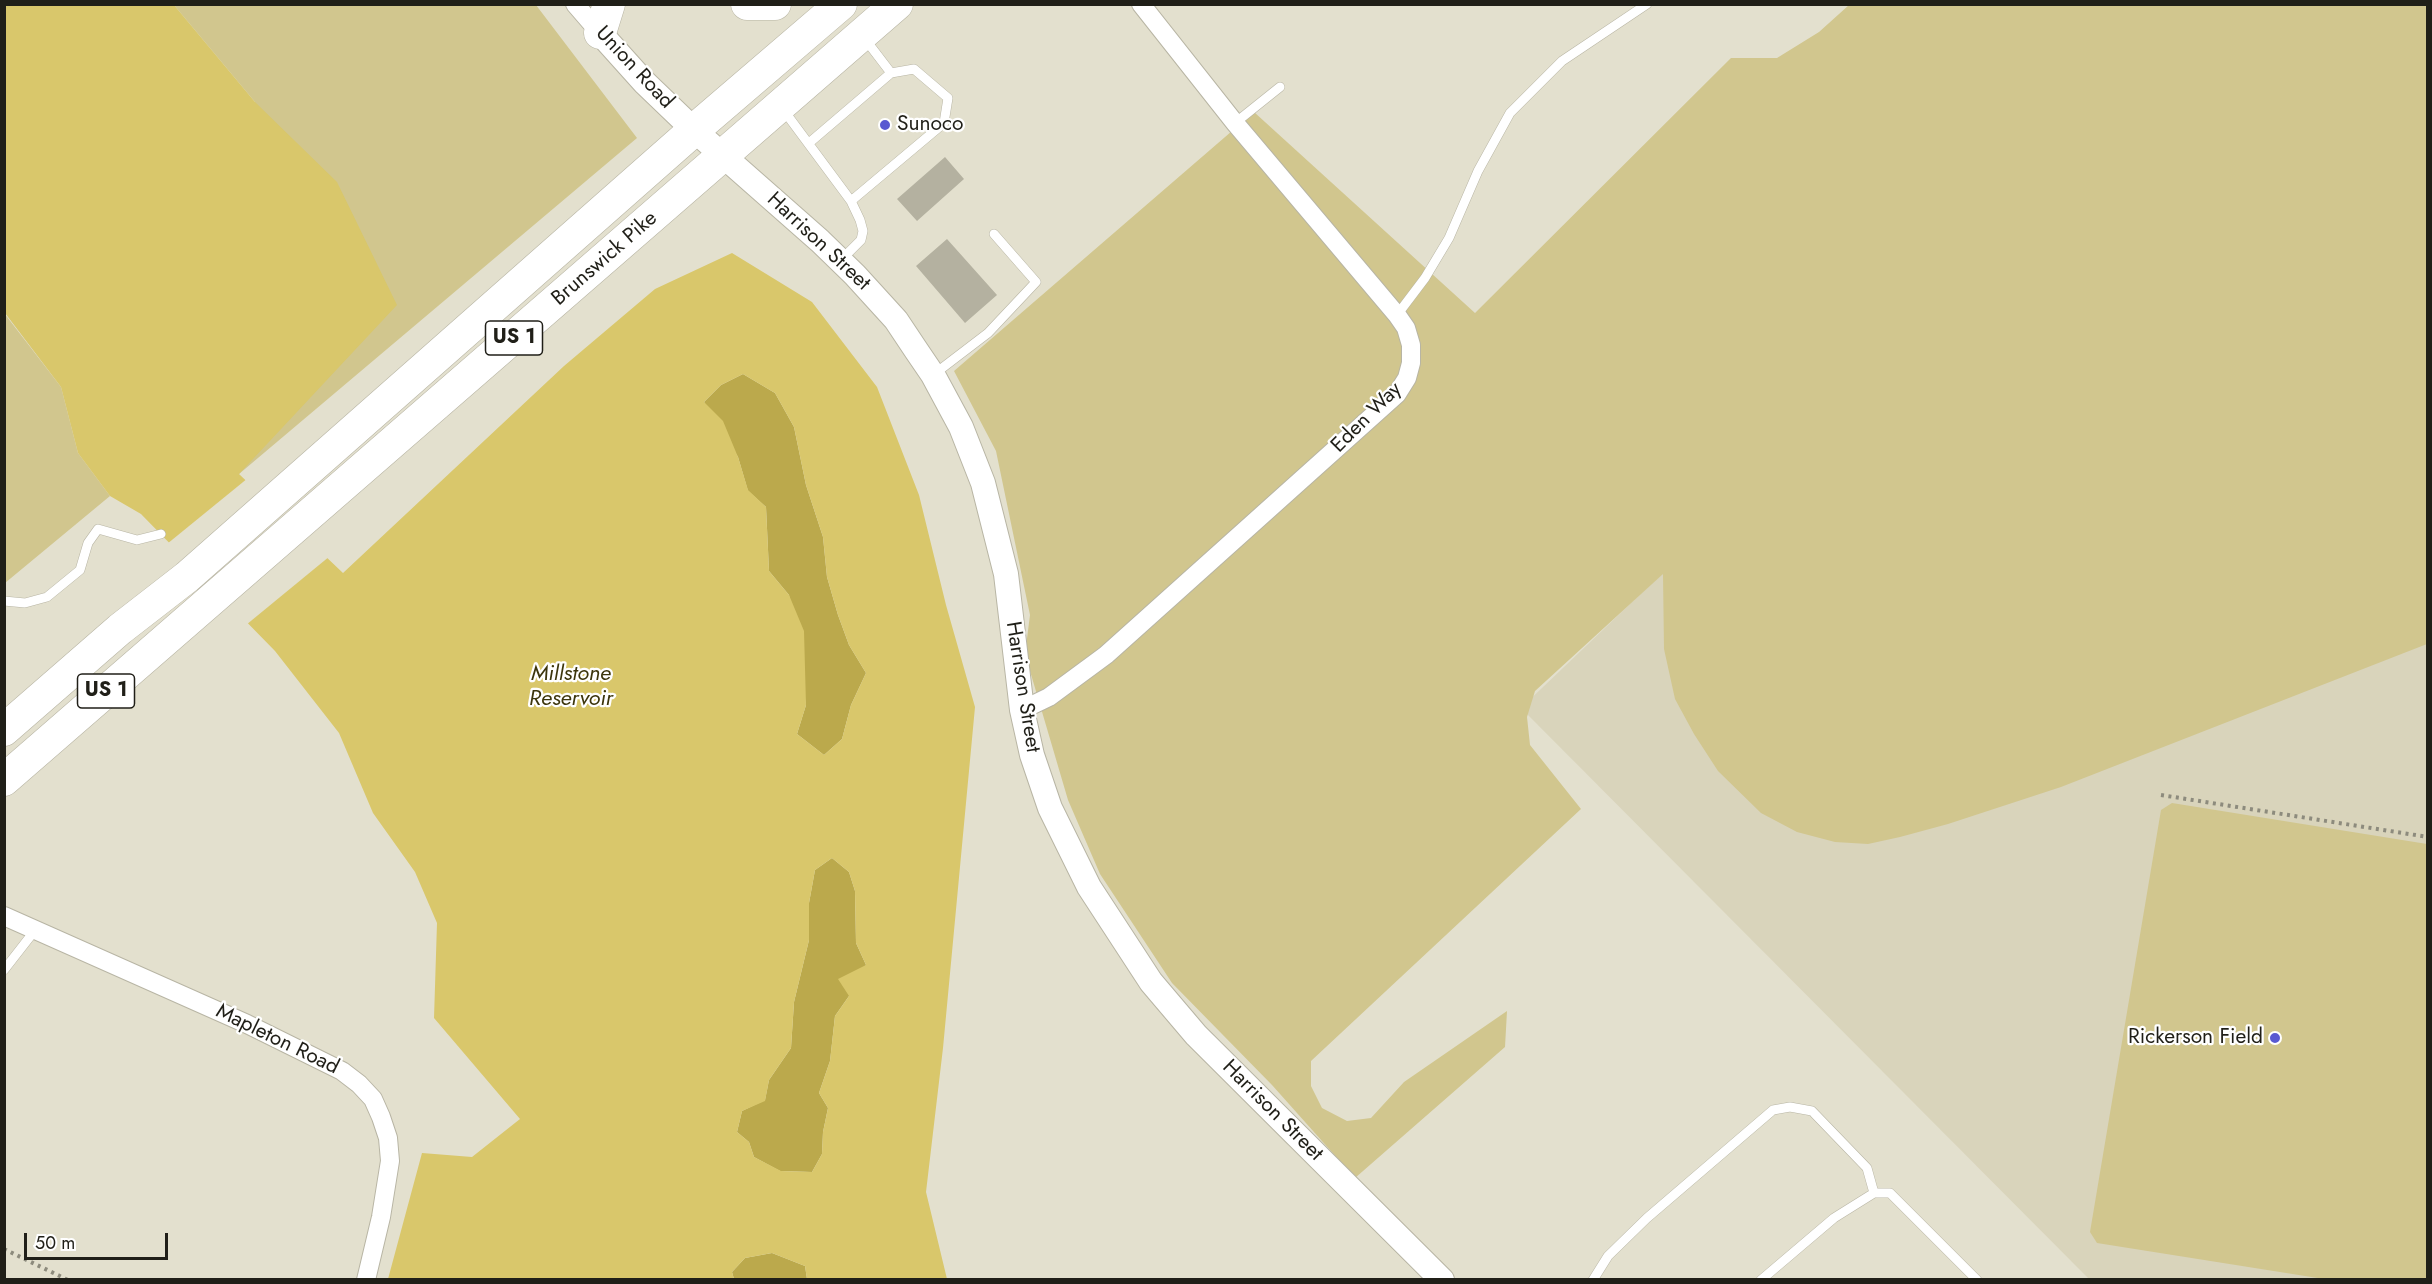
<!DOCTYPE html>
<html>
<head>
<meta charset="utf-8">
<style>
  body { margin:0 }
  #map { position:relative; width:2432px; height:1284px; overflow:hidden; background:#e3e0ce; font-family:Jost,sans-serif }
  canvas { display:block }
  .frame { position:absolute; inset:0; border:6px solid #201f18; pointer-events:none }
  .scale { position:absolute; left:24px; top:1233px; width:144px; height:27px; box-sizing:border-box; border:3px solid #201f18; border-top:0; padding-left:8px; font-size:18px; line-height:21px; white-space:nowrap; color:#201f18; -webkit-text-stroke:4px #fff; paint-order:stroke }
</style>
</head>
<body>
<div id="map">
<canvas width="2432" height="1284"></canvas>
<div class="frame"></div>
<div class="scale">50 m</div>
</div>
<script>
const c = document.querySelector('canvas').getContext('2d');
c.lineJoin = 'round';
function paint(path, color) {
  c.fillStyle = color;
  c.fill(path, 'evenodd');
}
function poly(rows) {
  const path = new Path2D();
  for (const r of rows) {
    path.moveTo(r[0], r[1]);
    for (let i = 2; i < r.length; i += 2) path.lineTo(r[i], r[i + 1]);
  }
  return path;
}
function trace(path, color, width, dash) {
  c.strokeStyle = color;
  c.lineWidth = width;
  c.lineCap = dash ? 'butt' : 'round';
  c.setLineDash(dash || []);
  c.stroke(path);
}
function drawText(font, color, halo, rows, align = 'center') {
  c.font = font + ' Jost,sans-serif';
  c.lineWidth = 4.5;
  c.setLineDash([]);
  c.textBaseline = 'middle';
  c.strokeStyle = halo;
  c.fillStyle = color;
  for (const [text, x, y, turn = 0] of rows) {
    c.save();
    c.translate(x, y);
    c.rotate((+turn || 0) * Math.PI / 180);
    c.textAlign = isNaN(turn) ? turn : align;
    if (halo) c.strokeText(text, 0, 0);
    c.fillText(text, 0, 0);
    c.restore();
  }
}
paint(poly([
  [2258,5,2427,5,2427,1279,2089,1279,1521,708]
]), '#d9d4bb');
paint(poly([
  [174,5,536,5,637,138,239,474,255,102],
  [1849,5,2427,5,2427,644,2061,787,1948,824,1900,837,1868,844,1835,842,1797,832,1761,813,1718,771,1694,734,1675,699,1664,649,1663,574,1535,691,1527,717,1530,745,1581,809,1311,1061,1311,1086,1322,1108,1347,1121,1371,1118,1404,1082,1507,1011,1505,1047,1355,1178,1272,1085,1172,983,1100,874,1068,800,1025,654,1030,615,996,451,954,371,1254,112,1475,313,1731,58,1777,58,1819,32],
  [4,313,61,387,78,453,110,496,5,583],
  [2172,803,2427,844,2427,1279,2324,1279,2097,1243,2090,1232,2161,810]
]), '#d1c68e');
paint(poly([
  [743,374,775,393,794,427,806,485,823,537,827,577,838,615,849,645,866,673,851,705,842,739,824,755,797,734,806,705,789,595,769,571,766,507,748,491,738,457,704,402,721,385],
  [832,858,849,872,855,891,856,943,866,965,849,996,835,1016,830,1061,819,1093,828,1108,823,1132,822,1154,812,1172,780,1171,754,1157,749,1142,737,1132,742,1111,765,1100,769,1080,791,1048,794,1002,809,940,809,903,815,870],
  [772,1253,805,1266,807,1279,734,1279,732,1272,745,1258]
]), '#bba94c');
paint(poly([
  [5,5,174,5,255,102,337,182,397,305,239,474,343,573,564,366,655,289,732,253,812,302,877,387,919,495,946,605,975,707,943,1048,926,1192,947,1279,807,1279,805,1266,772,1253,745,1258,732,1272,734,1279,388,1279,422,1153,472,1157,520,1119,434,1018,437,923,415,872,373,813,339,733,275,651,141,514,110,496,78,453,61,387,5,313],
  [743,374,775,393,794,427,806,485,823,537,827,577,838,615,849,645,866,673,851,705,842,739,824,755,797,734,806,705,804,631,789,595,769,571,766,507,748,490,738,457,723,421,704,402,721,385],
  [832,858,849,872,855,891,856,943,866,965,838,979,849,996,835,1016,830,1061,819,1093,828,1108,823,1132,822,1154,812,1172,781,1171,754,1157,749,1142,737,1132,742,1111,765,1101,769,1080,791,1048,794,1002,809,940,809,903,815,870]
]), '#d9c76b');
paint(poly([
  [248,478,330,556,246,625,167,544]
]), '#e3e0ce');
paint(poly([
  [945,157,964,179,917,221,897,199],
  [947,239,997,295,965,323,916,266]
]), '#b4b1a0');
const lane = poly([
  [865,39,891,73],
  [782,108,851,201,860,220,863,231,861,240,842,259],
  [1235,123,1280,87],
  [809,143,891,73,914,69,948,98,944,123,851,201],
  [1397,315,1425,278,1449,238,1478,171,1510,113,1562,61,1647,4],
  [933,375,988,333,1036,282,994,234],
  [4,601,25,603,47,597,80,570,88,543,98,529,137,540,161,534],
  [4,970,36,929],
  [1593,1280,1608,1256,1647,1218,1773,1110,1790,1107,1812,1111,1867,1168,1874,1193],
  [1761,1280,1834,1218,1874,1193,1890,1193,1977,1280]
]);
const street = poly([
  [575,4,600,33],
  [1022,710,1049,697,1106,655,1397,394,1407,378,1411,363,1411,345,1406,328,1397,315,1235,123,1141,4],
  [4,916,247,1024,342,1071,359,1084,373,1099,381,1117,388,1138,390,1161,381,1217,366,1280]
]);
const secondary = poly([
  [600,33,644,82,694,130,820,241,855,275,896,320,916,350,933,375,961,427,983,483,1006,574,1022,710,1032,755,1050,808,1089,887,1151,982,1196,1035,1442,1280]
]);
const highway = poly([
  [747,4,775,4],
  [600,33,609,4],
  [4,730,120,629,187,577,694,130,841,4],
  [4,780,897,4]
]);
trace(lane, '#b8b5a4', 10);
trace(street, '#b8b5a4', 20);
trace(secondary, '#b8b5a4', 26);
trace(highway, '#b8b5a4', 33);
trace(poly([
  [2161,795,2428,837],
  [4,1249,68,1280]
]), '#8d8b7d', 4, [3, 4.5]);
trace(lane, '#fff', 9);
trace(street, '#fff', 18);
trace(secondary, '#fff', 24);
trace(highway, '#fff', 32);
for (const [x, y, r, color] of [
  [885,125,6,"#5959d1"],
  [2275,1038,6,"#5959d1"]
]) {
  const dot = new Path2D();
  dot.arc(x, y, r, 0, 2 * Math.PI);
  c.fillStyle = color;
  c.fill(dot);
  trace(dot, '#fff', 2);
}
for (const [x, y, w] of [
  [514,338,57],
  [106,691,57]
]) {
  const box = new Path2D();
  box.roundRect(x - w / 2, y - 17, w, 34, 4.5);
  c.fillStyle = '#fff';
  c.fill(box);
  trace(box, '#201f18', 1.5);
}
drawText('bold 20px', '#201f18', null, [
  ["US 1",514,338],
  ["US 1",106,691]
]);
drawText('21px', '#201f18', '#fff', [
  ["Union Road",634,68,47],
  ["Harrison Street",818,242,43],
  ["Brunswick Pike",605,259,-41],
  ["Eden Way",1367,418,-45],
  ["Harrison Street",1022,687,81],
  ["Mapleton Road",277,1040,26],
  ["Harrison Street",1272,1111,45]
]);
drawText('21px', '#201f18', '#fff', [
  ["Sunoco",897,125],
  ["Rickerson Field",2263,1038,"right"]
], 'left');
drawText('italic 22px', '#3c350c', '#fff', [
  ["Millstone",571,675],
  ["Reservoir",571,700]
]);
</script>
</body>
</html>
